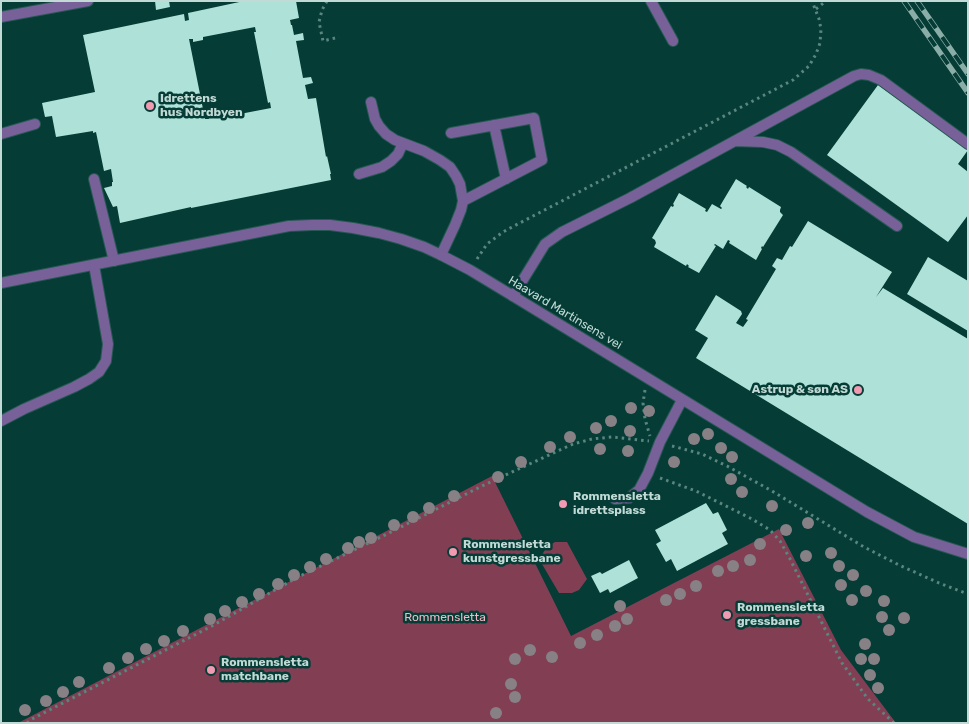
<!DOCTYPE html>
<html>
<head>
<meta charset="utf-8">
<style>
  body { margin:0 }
  #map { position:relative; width:969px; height:724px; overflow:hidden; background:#053c36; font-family:Rubik,sans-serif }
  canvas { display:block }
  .frame { position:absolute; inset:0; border:2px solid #c1dad5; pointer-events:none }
</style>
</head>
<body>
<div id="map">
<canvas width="969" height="724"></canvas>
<div class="frame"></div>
</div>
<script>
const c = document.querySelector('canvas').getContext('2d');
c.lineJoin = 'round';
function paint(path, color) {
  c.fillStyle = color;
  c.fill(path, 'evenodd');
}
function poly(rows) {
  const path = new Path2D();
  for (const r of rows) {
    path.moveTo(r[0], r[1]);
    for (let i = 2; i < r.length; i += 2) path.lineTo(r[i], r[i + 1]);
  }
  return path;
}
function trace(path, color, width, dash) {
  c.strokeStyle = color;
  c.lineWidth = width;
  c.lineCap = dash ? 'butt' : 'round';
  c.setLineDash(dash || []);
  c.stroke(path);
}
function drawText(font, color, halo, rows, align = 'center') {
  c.font = font + ' Rubik,sans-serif';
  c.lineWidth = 5;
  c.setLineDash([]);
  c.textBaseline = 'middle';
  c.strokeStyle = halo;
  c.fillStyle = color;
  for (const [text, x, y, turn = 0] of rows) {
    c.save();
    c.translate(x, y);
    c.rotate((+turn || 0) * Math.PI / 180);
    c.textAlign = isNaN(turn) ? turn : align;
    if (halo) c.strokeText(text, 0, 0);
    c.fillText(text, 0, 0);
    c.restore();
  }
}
paint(poly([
  [492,476,571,636,779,529,841,650,896,723,18,723],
  [555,542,567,542,587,579,579,590,572,593,559,593,539,559,547,547]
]), '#823f53');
paint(poly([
  [155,1,169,1,170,7,156,10],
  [244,1,296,1,299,18,290,20,291,25,292,25,294,35,303,33,304,40,296,41,303,78,311,77,313,83,305,85,308,99,316,98,326,157,327,156,331,174,330,174,331,180,191,208,191,207,120,223,117,206,113,207,104,188,112,186,112,182,113,182,111,169,104,171,96,132,93,133,93,131,56,137,52,116,45,117,42,103,95,92,83,35,184,14,185,21,189,20,188,13],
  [255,27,256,32,254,32,268,103,270,102,271,108,219,118,218,114,208,116,209,119,205,119,189,39,193,39,193,42,203,40,203,37],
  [878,85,968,150,958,164,968,172,968,215,948,242,827,155],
  [736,179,747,186,746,187,748,189,749,187,781,207,780,210,780,212,783,215,763,247,762,246,761,248,762,249,756,260,729,243,730,241,728,240,723,249,715,244,714,245,716,246,699,273,688,267,689,266,687,264,686,266,654,247,656,243,655,240,652,238,671,206,673,207,674,205,673,204,679,193,706,209,705,211,707,212,712,204,721,209,722,208,720,206],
  [808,221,892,272,876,297,883,288,968,339,968,524,696,358,708,338,695,330,716,295,741,311,742,314,736,323,743,327,748,320,746,319,776,269,772,266,777,258,782,260,790,246,792,247],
  [928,257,968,281,968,331,907,294],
  [706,503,713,514,718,512,727,530,722,533,728,544,677,571,671,559,666,562,656,544,661,541,655,530],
  [629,560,638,578,610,593,608,589,600,593,591,576,600,572,602,574]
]), '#aee2d8');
const service = poly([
  [651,1,673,41],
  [371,102,375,119,379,126,386,134,395,140,424,151,440,160,450,167,456,176,460,184,463,201,461,210,455,225,441,255],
  [494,125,506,179],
  [451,133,534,118,542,160,463,201],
  [1,134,35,124],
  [735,141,763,142,777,145,791,152,897,226],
  [359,174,382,167,391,161,398,154,403,143],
  [94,179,114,261],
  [513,296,545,244,562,232,630,198,854,76,861,74,869,75,881,80,968,144],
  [1,421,24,409,74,387,89,379,99,372,106,361,108,344,94,265],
  [615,499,629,498,639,490,648,473,660,442,682,400]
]);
const minor = poly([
  [1,17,88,1]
]);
const tertiary = poly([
  [1,283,289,226,312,225,330,225,353,228,379,233,401,239,424,247,441,255,470,270,513,296,867,512,914,537,968,554]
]);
trace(service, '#275853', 12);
trace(minor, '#275853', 12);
trace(tertiary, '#275853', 12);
trace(poly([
  [327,1,322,10,319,22,323,41,339,37],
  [816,9,826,1],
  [477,259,487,244,503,232,514,226,793,80,809,66,816,54,820,43,821,29,819,19,812,1],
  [645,390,643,403,645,419,650,436],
  [672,446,702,454,727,466,772,491,864,547,899,565,939,583,968,594],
  [660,478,696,491,752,519,770,530,780,541,789,557,842,663,868,699,894,723],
  [27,723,32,719,212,626,296,578,391,532,486,484,573,444,592,439,612,437,649,441]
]), '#5b857f', 3, [2.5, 4]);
trace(service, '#786198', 10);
trace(minor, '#786198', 10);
trace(tertiary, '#786198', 10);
const rail = poly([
  [904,1,968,93],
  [917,1,968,74]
]);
trace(rail, '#8bada8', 5.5);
trace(rail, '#053c36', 4, [11]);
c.fillStyle = '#878186';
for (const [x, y] of [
  [631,408],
  [649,411],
  [611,421],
  [596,428],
  [630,431],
  [708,434],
  [570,437],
  [694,439],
  [550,447],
  [721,448],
  [600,449],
  [628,451],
  [732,457],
  [521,462],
  [674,462],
  [498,477],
  [731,479],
  [742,492],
  [454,496],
  [772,506],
  [429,508],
  [413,517],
  [808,523],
  [394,525],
  [786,530],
  [371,538],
  [359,542],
  [760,544],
  [348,548],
  [831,553],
  [806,556],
  [326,559],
  [750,560],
  [733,566],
  [839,566],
  [310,567],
  [718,571],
  [294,575],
  [853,575],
  [278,584],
  [841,585],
  [696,586],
  [866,591],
  [259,594],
  [680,594],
  [666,600],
  [852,600],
  [884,601],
  [242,602],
  [620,606],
  [225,611],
  [882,617],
  [904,618],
  [210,619],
  [627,619],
  [615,626],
  [889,630],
  [183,631],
  [597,635],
  [164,641],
  [580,643],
  [865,644],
  [146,649],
  [530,650],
  [552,657],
  [128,658],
  [515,659],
  [861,659],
  [874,659],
  [109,668],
  [870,675],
  [79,682],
  [511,684],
  [878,688],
  [63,692],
  [515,697],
  [46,701],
  [25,710],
  [496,713]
]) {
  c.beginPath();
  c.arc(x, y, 6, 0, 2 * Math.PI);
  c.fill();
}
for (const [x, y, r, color] of [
  [150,106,5,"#f19ab1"],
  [858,390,5,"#f19ab1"],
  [563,504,5,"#f19ab1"],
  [453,552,5,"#f19ab1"],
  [727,615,5,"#f19ab1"],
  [211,670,5,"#f19ab1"]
]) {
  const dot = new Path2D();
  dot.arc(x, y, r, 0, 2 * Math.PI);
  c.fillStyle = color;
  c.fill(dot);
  trace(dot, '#053c36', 2);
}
drawText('bold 12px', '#c1dad5', '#053c36', [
  ["Idrettens",160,99],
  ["hus Nordbyen",160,113],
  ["Astrup & søn AS",848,390,"right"],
  ["Rommensletta",573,497],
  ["idrettsplass",573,511],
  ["Rommensletta",463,545],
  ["kunstgressbane",463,559],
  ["Rommensletta",737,608],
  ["gressbane",737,622],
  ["Rommensletta",221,663],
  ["matchbane",221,677]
], 'left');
drawText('12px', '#c1dad5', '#053c36', [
  ["Haavard Martinsens vei",565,313,31]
]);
drawText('12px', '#f1bac7', '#053c36', [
  ["Rommensletta",445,618]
]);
</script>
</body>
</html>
